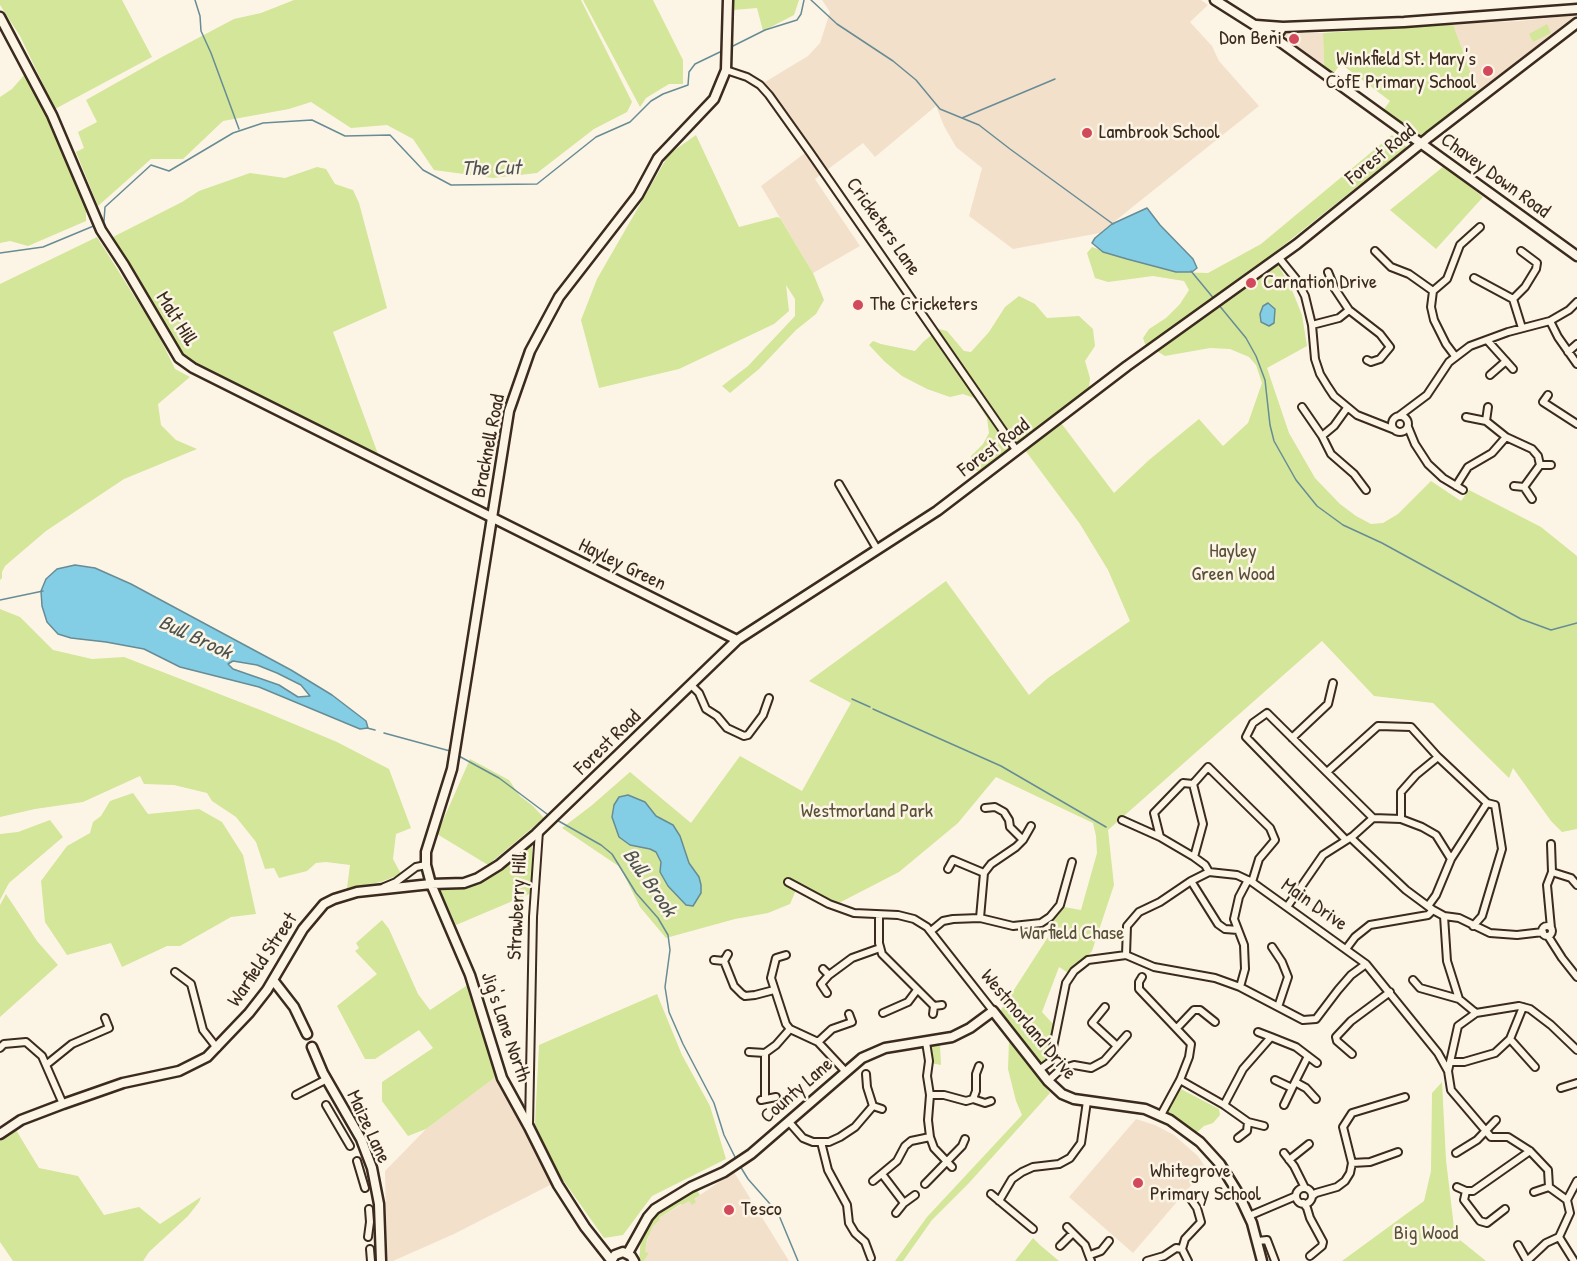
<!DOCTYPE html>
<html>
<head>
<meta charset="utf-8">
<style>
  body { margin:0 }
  canvas { display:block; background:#fcf5e5 }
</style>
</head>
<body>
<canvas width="1577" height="1261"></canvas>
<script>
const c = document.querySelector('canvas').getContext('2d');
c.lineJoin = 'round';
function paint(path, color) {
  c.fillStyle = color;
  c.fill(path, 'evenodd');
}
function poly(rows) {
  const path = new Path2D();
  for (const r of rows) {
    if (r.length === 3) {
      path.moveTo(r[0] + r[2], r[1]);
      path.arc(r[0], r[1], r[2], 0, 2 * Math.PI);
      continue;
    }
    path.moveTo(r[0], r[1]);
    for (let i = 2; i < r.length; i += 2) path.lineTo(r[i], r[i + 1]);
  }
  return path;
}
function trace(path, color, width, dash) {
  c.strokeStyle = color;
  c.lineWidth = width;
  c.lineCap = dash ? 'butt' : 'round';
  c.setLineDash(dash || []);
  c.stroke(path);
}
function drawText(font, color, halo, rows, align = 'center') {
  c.font = font + ' "Patrick Hand",sans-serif';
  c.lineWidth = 5;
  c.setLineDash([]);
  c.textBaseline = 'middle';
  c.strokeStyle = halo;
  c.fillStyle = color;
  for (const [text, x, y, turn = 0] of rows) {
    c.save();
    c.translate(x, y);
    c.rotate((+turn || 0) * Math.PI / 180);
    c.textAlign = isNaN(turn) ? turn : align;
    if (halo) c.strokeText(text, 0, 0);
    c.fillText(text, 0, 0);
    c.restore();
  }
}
paint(poly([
  [822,0,1201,0,1208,5,1190,22,1212,46,1219,61,1259,106,1100,233,1013,249,969,216,982,168,956,147,944,126,936,106,875,157,863,143,815,179,860,246,813,273,761,186,809,150,760,85,808,56,820,43,830,12],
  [1576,15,1478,93,1453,24,1520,21],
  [1302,29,1303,33,1323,33,1324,69,1279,38,1283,31],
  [497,1076,554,1183,454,1234,393,1261,387,1261,385,1171,426,1129],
  [1136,1119,1155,1125,1174,1135,1198,1156,1206,1168,1133,1253,1069,1197],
  [734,1172,789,1261,644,1261,649,1253,645,1253,645,1249,649,1235,653,1226,660,1220,659,1218,689,1200,692,1205,694,1199]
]), '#f3e0cb');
paint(poly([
  [0,0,122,0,152,57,55,109,20,36,0,5],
  [294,0,581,0,632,102,627,112,594,129,537,173,493,178,434,170,413,139,387,125,351,128,311,102,289,109,223,121,183,159,151,159,98,206,76,152,84,148,78,132,97,122,86,100,162,57,234,19,261,13],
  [583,0,653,0,683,60,683,84,669,84,646,98,640,107],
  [734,0,799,0,794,15,763,31,757,8,733,10],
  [1453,24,1478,93,1420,138,1382,112,1390,101,1341,64,1332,75,1324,69,1323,33],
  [1547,24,1551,33,1533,42,1529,34],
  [26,73,60,146,86,208,86,221,28,246,10,241,0,243,0,97,12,89],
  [696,135,739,227,777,217,780,218,813,273,824,300,816,314,796,330,759,369,730,393,722,386,748,366,795,316,795,299,786,285,789,311,774,324,679,369,599,388,581,320,597,279,669,154],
  [1392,135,1407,147,1245,276,1251,283,1278,265,1290,285,1302,315,1307,346,1267,368,1289,433,1315,478,1340,504,1356,516,1371,524,1383,523,1398,514,1431,481,1461,501,1469,490,1541,527,1577,556,1577,829,1562,832,1551,821,1513,768,1509,778,1433,703,1374,696,1322,641,1108,830,1114,885,1092,951,1070,974,1059,967,1042,1012,1054,1025,1048,1057,1042,1062,1037,1061,999,1013,1048,937,1049,923,1064,907,1081,910,1097,853,1096,836,1093,823,996,777,958,823,899,872,837,904,799,883,790,904,768,913,735,919,666,938,640,907,620,867,562,828,591,806,630,772,691,823,740,756,802,791,851,703,809,681,946,581,1029,695,1048,678,1130,621,1108,570,1080,524,1019,442,983,470,974,471,969,465,971,456,983,444,989,433,987,418,974,398,963,394,950,397,927,389,902,376,885,362,869,345,873,341,881,344,915,351,923,342,939,329,947,331,964,351,971,352,989,332,1005,307,1019,296,1035,304,1047,318,1079,316,1093,329,1095,346,1085,361,1090,378,1089,389,1061,411,1058,419,1114,493,1149,460,1199,419,1223,446,1248,423,1262,383,1256,365,1249,357,1230,349,1210,348,1165,356,1145,344,1143,338,1149,329,1166,318,1180,304,1189,290,1184,281,1153,276,1108,282,1095,278,1087,253,1092,247,1127,259,1176,272,1208,273,1261,244],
  [1444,166,1483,197,1436,249,1390,210],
  [317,167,326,169,335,184,353,190,359,203,387,308,333,332,378,454,183,358,111,238,182,202,199,191,250,173,285,178],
  [97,237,158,334,175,369,190,377,158,404,161,425,176,440,197,449,124,479,46,531,5,566,2,572,2,578,0,580,0,284],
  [0,609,20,617,53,650,92,659,124,657,263,711,337,742,389,769,411,828,396,834,393,859,401,874,381,882,347,888,350,865,326,862,316,863,307,871,279,878,274,868,265,869,256,842,236,817,212,801,207,793,174,785,144,784,140,776,83,802,35,809,0,817],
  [470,759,509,780,520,796,533,806,544,818,488,865,437,834],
  [133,793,148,814,199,809,222,822,243,855,256,914,231,917,180,946,167,946,122,967,111,943,67,955,45,922,41,881,67,846,90,833,93,822,101,816,110,801],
  [50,820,63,837,9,883,0,900,0,834,18,832],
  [532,845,534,892,456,925,439,888,466,888,480,883],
  [6,894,37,941,58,965,0,1017,0,905],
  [382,920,389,929,418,994,430,1010,469,984,497,1076,426,1129,408,1136,382,1101,382,1082,433,1048,419,1030,375,1059,365,1059,337,1006,377,974,355,951,359,948,356,943],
  [657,994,682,1055,710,1106,726,1159,652,1196,623,1235,604,1238,556,1170,535,1124,539,1045],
  [1009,1041,1050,1093,969,1183,932,1220,903,1261,895,1261,927,1217,1022,1115,1016,1101,1008,1069],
  [940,1045,941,1065,930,1063,930,1047],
  [1442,1082,1446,1160,1455,1236,1486,1261,1342,1261,1424,1201,1431,1171,1432,1093],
  [1179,1088,1219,1109,1220,1115,1213,1123,1204,1126,1195,1134,1167,1112],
  [16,1130,39,1168,78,1176,104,1215,139,1207,160,1224,201,1197,199,1202,188,1216,149,1252,143,1261,13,1261,0,1242,0,1141],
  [697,1190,700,1195,694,1199,696,1202,692,1205,689,1201,682,1205,681,1204,659,1218,660,1220,653,1226,647,1240,645,1252,649,1253,644,1261,639,1261,641,1238,655,1215,670,1204],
  [1033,1238,1040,1245,1059,1261,1015,1261]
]), '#d3e69a');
const water = poly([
  [1147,208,1160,225,1193,259,1197,268,1192,272,1176,272,1127,259,1103,252,1092,243,1095,238,1112,224,1147,208],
  [1268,303,1275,309,1274,323,1269,326,1261,322,1260,314,1263,306,1268,303],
  [75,565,95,568,131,584,291,670,332,695,366,721,368,728,360,729,259,687,180,667,144,649,106,642,71,638,58,634,47,622,42,606,41,591,46,579,57,569,75,565],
  [233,661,257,665,277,673,301,685,310,696,298,697,279,685,233,669,228,664,233,661],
  [628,795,645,802,656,816,673,825,680,836,689,863,699,877,701,885,701,893,693,906,686,905,668,886,660,872,661,862,656,852,650,849,630,845,619,837,612,817,614,805,619,797,628,795]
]);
paint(water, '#84cee5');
trace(water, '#678c95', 1.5);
trace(poly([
  [195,0,200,16,201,31,211,53,239,129],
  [811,0,837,24,893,61,916,80,940,109,979,125,1010,149,1113,224],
  [729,48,765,30,797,20,801,14,804,0],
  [962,118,1055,79],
  [103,222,104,221,105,207,151,165,169,171,233,133,263,123,312,120,345,136,390,135,423,170,451,185,537,184,596,137,630,122,651,101,663,94,688,85,689,72,695,64,722,51],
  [0,253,43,247,96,225],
  [1191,271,1215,300],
  [1218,304,1246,338,1256,356,1265,380,1270,425,1274,441,1296,480,1317,506,1343,525,1382,543,1521,619,1551,630,1577,623],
  [0,600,43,591],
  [852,699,870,707],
  [873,709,1001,766,1106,827],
  [367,728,375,730],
  [384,733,450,751],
  [457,755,499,778,551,817],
  [555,819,601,845,612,854,636,893,658,918,668,935,670,950,665,987,669,1012,683,1044,714,1103,724,1135,736,1159],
  [740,1166,748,1179,778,1213,798,1261]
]), '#678c95', 1.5);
const street = poly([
  [726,70,747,77,760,85,769,95,809,151,1017,451],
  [1375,251,1391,267,1409,274,1433,291],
  [1279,258,1296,279,1305,296,1312,325,1315,359,1320,374,1328,387,1334,396,1357,415,1395,430],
  [1328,272,1335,289,1349,310,1380,334,1390,347,1380,359,1371,362,1367,360],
  [1474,278,1513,299,1525,287,1536,269,1537,263,1521,251],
  [1513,299,1522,328],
  [1550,321,1558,337,1577,364],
  [1312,325,1339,318,1349,310],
  [1487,340,1513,369],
  [1568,352,1577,344],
  [1455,356,1446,344,1434,320,1431,307,1433,291,1447,279,1460,245,1480,227],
  [1490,375,1506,361],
  [1548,395,1543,402,1577,424],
  [1302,407,1322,436],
  [1347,408,1334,426,1322,436,1331,454,1354,474,1366,490],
  [1399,416,1427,395,1449,362,1470,346,1508,332,1550,321,1569,310,1577,302],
  [1400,424,8],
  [1466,417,1486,421,1488,407],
  [1486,421,1506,437,1532,449,1538,456,1540,465,1551,465],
  [1408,427,1415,444,1428,464,1443,478,1463,490],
  [839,484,877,549],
  [1456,486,1468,467,1492,453,1506,437],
  [1514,486,1524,487,1532,499],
  [1524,487,1540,465],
  [691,685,699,693,706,709,717,716,727,728,744,736,748,735,763,715,769,698],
  [1292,738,1328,704,1333,683],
  [1327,772,1378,726,1411,727,1438,757,1487,803,1495,805,1502,849,1482,916,1473,926],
  [1401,819,1401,792,1416,775,1438,757],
  [1122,820,1160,837,1194,857,1205,865,1209,872],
  [1160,837,1154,813,1183,783,1193,784],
  [1351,838,1406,890,1433,910,1444,916,1459,918,1490,933,1517,935,1543,932],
  [1023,840,1031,826],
  [1346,840,1246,737,1253,723,1267,713,1373,818],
  [1551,844,1552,872,1571,878,1577,885],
  [1194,857,1203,824,1193,784,1208,767,1270,828,1275,840,1259,859,1252,882],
  [948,869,953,860,984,873],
  [1191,881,1218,924,1225,929,1238,930],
  [788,882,829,904,854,913,898,915,914,919,927,927,993,1011],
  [384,887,396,882,416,867,426,865],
  [1428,906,1436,895,1451,859,1487,803],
  [1287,907,1323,855,1353,836,1373,818,1401,819,1422,827,1436,835,1451,859],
  [879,915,879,943,882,954,934,1006],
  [1444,916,1447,961,1459,999,1476,1013],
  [980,918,984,873,991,864,1016,847,1023,840,1010,827,1009,820,1004,812,995,807,985,808],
  [1547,931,5],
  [1551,928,1547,885,1552,872],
  [931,931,943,921,953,919,980,918,1013,926,1041,923,1050,917,1060,905,1072,862],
  [1548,936,1562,958,1577,977],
  [1272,947,1282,962,1288,977,1278,1007],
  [1346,949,1355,937,1370,925,1428,915,1433,910],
  [786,955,776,958,771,978,786,1024,790,1029,818,1042,845,1071],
  [1126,955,1127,926,1139,912,1160,902,1191,881,1209,872,1237,875,1252,882,1366,964,1438,1053,1448,1071],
  [714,960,724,961,728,954],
  [724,961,734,986,742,994,745,996,755,995,774,990],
  [823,969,829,975,852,958,880,948],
  [175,972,191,984,203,1030,217,1048],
  [1142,977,1139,982,1139,989,1191,1044,1189,1057,1180,1080,1161,1115],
  [1413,980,1420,988,1459,999],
  [1240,987,1245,969,1244,945,1234,919,1239,897,1248,880],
  [827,993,821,984,829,975],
  [1105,1007,1092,1023,1117,1046],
  [883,1013,908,1002,917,990],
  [933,1014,934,1006,942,1005],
  [1177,1028,1194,1010,1200,1010,1215,1022],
  [1258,1032,1271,1037],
  [1510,1039,1535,1067],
  [818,1042,832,1029,852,1022,849,1014],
  [926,1042,929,1061,927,1076,930,1095,928,1120,930,1137,934,1148,952,1167],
  [0,1048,4,1044,26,1042,42,1056,63,1104],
  [749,1052,765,1053],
  [1352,1054,1337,1041,1336,1037,1351,1021,1390,992],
  [1308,1056,1295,1082,1306,1088,1316,1099],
  [1451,1062,1464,1062,1495,1053,1510,1039,1523,1007],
  [46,1065,72,1044,109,1028,105,1018],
  [1039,1070,1050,1062,1066,983,1074,971,1088,960,1126,955,1154,967,1215,978,1240,987,1303,1020,1316,1019,1338,990,1351,975,1366,964],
  [1180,1080,1224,1105,1248,1122,1264,1126],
  [1275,1080,1292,1088],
  [1048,1081,1061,1069,1074,1065,1091,1068,1104,1061,1127,1035],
  [1561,1088,1577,1083],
  [296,1095,327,1079],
  [930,1095,944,1095,966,1101,973,1099,985,1103,991,1101],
  [765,1098,765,1053,776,1045,790,1029],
  [973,1099,976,1091,976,1074,979,1066],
  [761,1100,776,1097],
  [326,1105,350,1146],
  [1224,1105,1243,1069,1271,1037,1296,1047,1317,1063],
  [1284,1105,1295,1082],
  [873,1106,882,1109],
  [789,1122,803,1138,813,1142,829,1142,840,1137,855,1127,873,1106,867,1087,866,1074],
  [529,1126,533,917,539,831],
  [1238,1138,1247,1131,1248,1122],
  [821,1142,828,1170,847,1205,849,1223,855,1233,865,1242,871,1258],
  [1284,1153,1294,1166,1305,1188],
  [1456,1153,1477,1140,1496,1120],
  [1289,1160,1309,1144],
  [357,1161,365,1188],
  [1352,1163,1370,1162,1398,1152],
  [882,1174,904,1203,896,1213],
  [873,1181,897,1161,905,1146,911,1141,930,1137],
  [925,1184,962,1146,965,1139],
  [1457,1187,1466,1191,1473,1191,1530,1151],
  [1304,1196,8],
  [1466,1191,1464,1200,1480,1221,1487,1223,1505,1209],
  [1534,1192,1549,1187],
  [991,1194,1033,1229],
  [1312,1196,1316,1193,1337,1187,1345,1181,1350,1173,1352,1163,1343,1127,1352,1113,1405,1097],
  [1567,1200,1577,1181],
  [999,1201,1012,1179,1022,1172,1033,1167,1059,1164,1070,1158,1081,1143,1087,1101],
  [904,1203,915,1195],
  [1303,1203,1307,1208,1310,1218,1323,1242,1322,1246,1310,1256],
  [1249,1216,1296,1196],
  [1067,1227,1085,1245,1091,1261],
  [368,1237,370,1222,369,1209],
  [1258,1241,1267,1240,1275,1261],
  [1518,1245,1527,1261],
  [1060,1246,1072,1234],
  [370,1249,371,1261],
  [1182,1249,1185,1239,1201,1222,1197,1208,1190,1198],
  [1182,1249,1188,1261],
  [1090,1255,1101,1251,1109,1241],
  [1147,1261,1164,1256,1176,1248,1182,1249],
  [1527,1261,1546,1243,1559,1237],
  [1574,1261,1559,1237,1570,1213,1567,1200,1549,1187,1548,1170,1530,1151,1508,1137,1491,1137,1451,1090,1448,1071,1458,1026,1476,1013,1519,1006,1530,1009,1551,1025,1577,1050]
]);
const secondary = poly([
  [1215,0,1275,38,1577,256],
  [0,17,52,115,101,230,124,265,179,358,193,368,737,640],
  [1256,25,1283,27],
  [1275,38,1283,27,1404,22,1577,9],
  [273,980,294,1007,307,1034],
  [312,1047,323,1073,361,1139,372,1168,379,1204,381,1261],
  [0,1134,21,1120,63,1104,123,1083,179,1071,207,1057,249,1013,267,990,303,929,324,904,334,899,357,892,431,884,464,883,478,878,499,865,536,834,737,640,937,511,1127,366,1297,244,1429,137,1577,23],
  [628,1253,648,1217,655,1209,691,1187,724,1172,751,1154,862,1058,885,1048,952,1037,970,1028,993,1011,1048,1081,1062,1094,1074,1099,1145,1109,1170,1120,1200,1142,1220,1164,1238,1193,1252,1223,1262,1261],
  [611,1260,585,1227,558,1185,529,1127,502,1078,470,975,431,884,426,865,426,852,452,769,509,411,530,351,559,297,638,195,658,158,714,99,726,70,728,0],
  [611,1261,615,1255,623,1252,631,1256,634,1261]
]);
trace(street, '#3b2a1e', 10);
trace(secondary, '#3b2a1e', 13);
trace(street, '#fcf5e5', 6);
trace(secondary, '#fcf5e5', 8);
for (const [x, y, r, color] of [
  [1294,39,6,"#d1495b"],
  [1488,71,6,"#d1495b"],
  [1087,133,6,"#d1495b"],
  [1251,283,6,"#d1495b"],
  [858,305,6,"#d1495b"],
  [1138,1183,6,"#d1495b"],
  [729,1210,6,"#d1495b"]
]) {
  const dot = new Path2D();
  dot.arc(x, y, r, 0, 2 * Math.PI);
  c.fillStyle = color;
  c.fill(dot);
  trace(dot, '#fcf5e5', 2);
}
drawText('20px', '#3b2a1e', '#fcf5e5', [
  ["Don Beni",1282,39,"right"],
  ["Winkfield St. Mary's",1476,60,"right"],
  ["CofE Primary School",1476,83,"right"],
  ["Lambrook School",1099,133],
  ["Carnation Drive",1263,283],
  ["The Cricketers",870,305],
  ["Whitegrove",1150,1172],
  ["Primary School",1150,1195],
  ["Tesco",741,1210]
], 'left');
drawText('20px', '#3b2a1e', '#fcf5e5', [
  ["Forest Road",1381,155,-39],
  ["Chavey Down Road",1495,176,36],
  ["Cricketers Lane",883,227,55],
  ["Malt Hill",176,319,58],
  ["Bracknell Road",489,446,-79],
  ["Forest Road",994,448,-37],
  ["Hayley Green",622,565,26],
  ["Forest Road",608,743,-44],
  ["Main Drive",1314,905,35],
  ["Strawberry Hill",518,906,-87],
  ["Warfield Street",263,960,-56],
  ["Westmorland Drive",1028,1025,50],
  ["Jig's Lane North",505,1027,71],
  ["County Lane",797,1091,-41],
  ["Maize Lane",368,1127,65]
]);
drawText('20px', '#595037', '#fcf5e5', [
  ["Hayley",1233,552],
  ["Green Wood",1233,575],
  ["Westmorland Park",867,812],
  ["Warfield Chase",1072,934],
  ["Big Wood",1426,1234]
]);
drawText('italic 21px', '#4d5350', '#fcf5e5', [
  ["The Cut",491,169,-1],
  ["Bull Brook",195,638,25],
  ["Bull Brook",649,883,55]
]);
</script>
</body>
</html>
